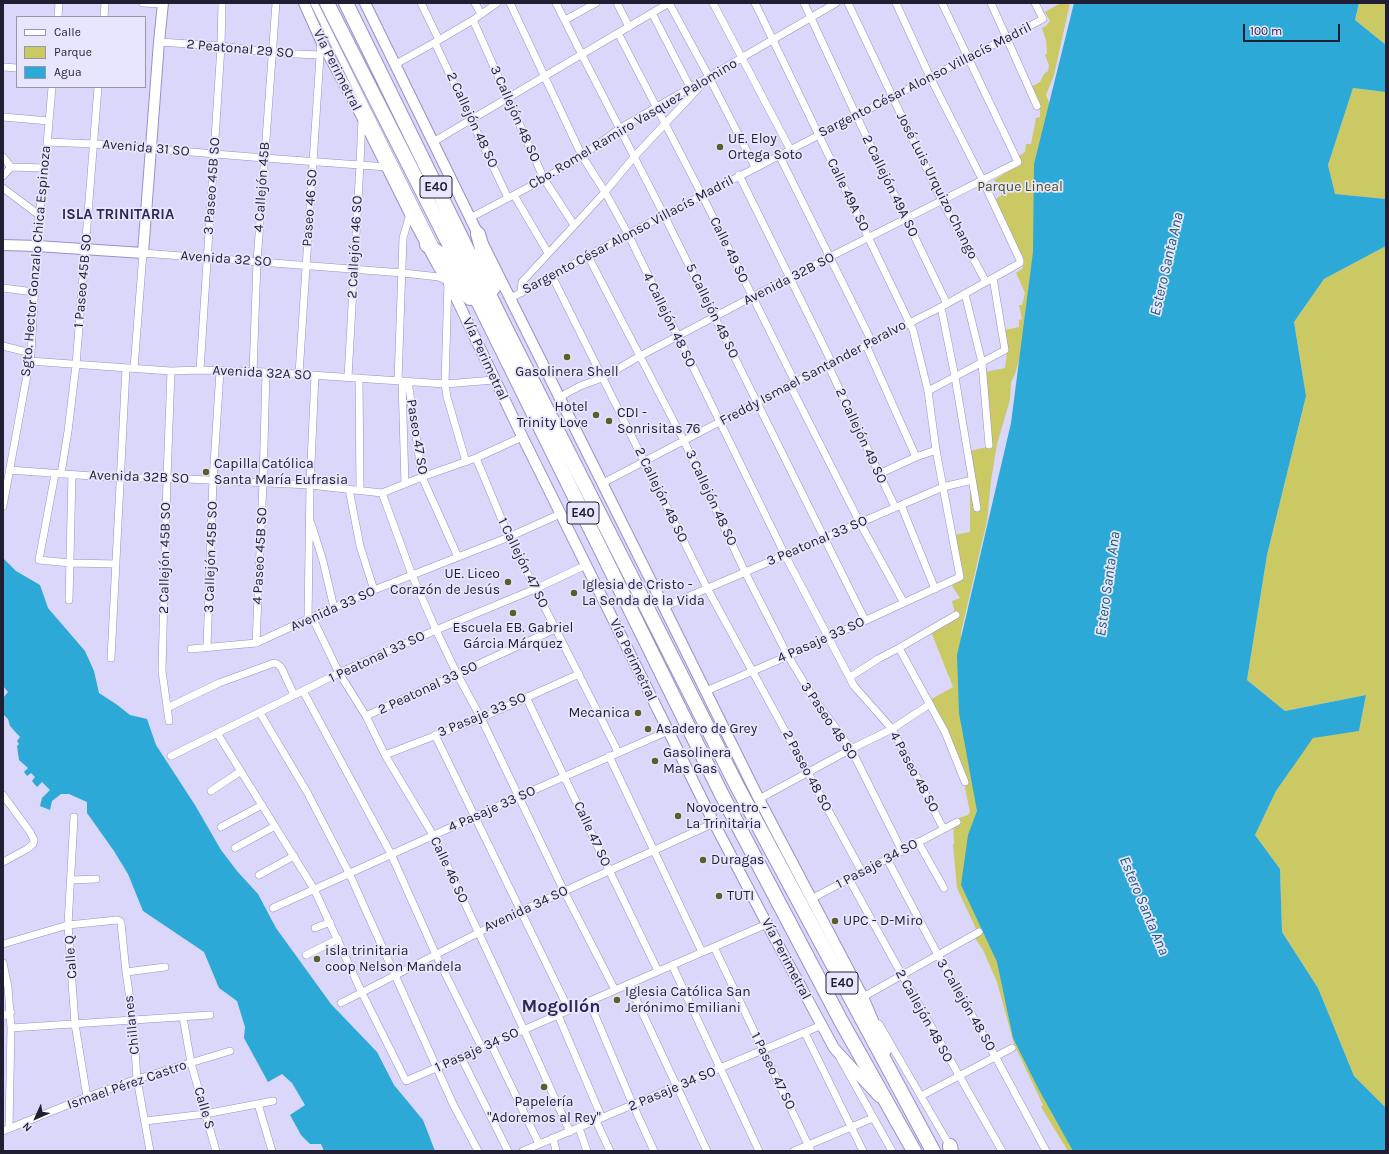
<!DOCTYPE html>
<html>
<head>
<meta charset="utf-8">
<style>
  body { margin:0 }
  #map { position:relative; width:1389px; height:1154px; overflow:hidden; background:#dad7fb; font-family:Karla,sans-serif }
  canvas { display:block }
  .frame { position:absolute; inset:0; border:4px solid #201e33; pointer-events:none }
  .legend { position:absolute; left:16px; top:16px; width:130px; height:72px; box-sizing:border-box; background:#e7e6fe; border:1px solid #9796ad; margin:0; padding:5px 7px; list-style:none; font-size:12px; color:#201e33 }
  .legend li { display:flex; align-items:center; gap:8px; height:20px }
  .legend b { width:20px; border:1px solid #9796ad }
  .north { position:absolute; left:16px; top:1098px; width:40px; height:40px; -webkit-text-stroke:3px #e7e6fe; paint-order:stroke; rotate:225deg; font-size:11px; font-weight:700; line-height:16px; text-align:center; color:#201e33 }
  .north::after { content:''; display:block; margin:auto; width:14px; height:18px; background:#201e33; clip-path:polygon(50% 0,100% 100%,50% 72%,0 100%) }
  .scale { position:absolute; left:1243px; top:24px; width:97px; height:18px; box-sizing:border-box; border:2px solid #201e33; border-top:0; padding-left:5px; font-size:12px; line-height:14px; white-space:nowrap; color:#201e33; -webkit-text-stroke:3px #e7e6fe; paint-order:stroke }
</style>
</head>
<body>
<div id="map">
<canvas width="1389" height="1154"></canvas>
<div class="frame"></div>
<ul class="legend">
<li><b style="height:5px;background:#fff"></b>Calle</li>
<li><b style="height:11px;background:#cac964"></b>Parque</li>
<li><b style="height:11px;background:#2ca9d7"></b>Agua</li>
</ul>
<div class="north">N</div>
<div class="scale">100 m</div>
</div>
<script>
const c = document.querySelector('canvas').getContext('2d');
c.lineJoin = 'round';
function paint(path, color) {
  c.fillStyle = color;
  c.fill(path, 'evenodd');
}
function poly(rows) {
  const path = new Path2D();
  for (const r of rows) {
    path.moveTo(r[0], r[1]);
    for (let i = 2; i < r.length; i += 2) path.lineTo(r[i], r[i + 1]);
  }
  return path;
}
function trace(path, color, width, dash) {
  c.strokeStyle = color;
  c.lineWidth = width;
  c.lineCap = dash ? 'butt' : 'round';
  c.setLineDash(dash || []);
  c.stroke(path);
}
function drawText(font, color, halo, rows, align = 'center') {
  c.font = font + ' Karla,sans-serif';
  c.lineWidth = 3.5;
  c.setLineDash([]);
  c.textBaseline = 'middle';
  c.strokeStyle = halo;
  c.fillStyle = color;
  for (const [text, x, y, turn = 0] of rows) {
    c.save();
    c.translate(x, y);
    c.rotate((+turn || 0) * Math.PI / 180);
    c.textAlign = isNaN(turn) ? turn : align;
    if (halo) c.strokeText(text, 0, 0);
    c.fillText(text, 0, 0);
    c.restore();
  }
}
paint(poly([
  [1059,3,1070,3,1054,75,1046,95,1051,107,1023,346,1015,374,1011,382,1010,400,997,444,991,481,987,521,961,632,961,654,1082,1151,1068,1151,1041,1107,1043,1105,1014,1044,997,982,983,950,975,938,977,935,977,931,957,888,953,845,954,844,953,820,968,815,970,812,964,783,930,700,953,687,930,629,955,614,952,601,960,598,952,586,961,578,953,535,970,532,970,451,987,447,985,372,1005,368,1007,351,1005,330,1019,327,1019,320,1022,319,1019,305,1022,305,1025,293,1016,273,1023,268,1022,263,994,200,1002,195,994,180,1021,163,1018,157,1025,152,1026,144,1031,144,1036,118,1040,117,1040,111,1031,87,1040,82,1044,74,1048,71,1049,65,1045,55,1047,54,1046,40,1042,28,1046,26,1050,21,1045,12,1059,4],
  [1359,3,1386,3,1386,45,1355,20],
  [1353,88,1386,92,1386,199,1334,194,1328,165],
  [1386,246,1386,1108,1354,1076,1318,988,1282,932,1280,869,1255,835,1276,791,1313,737,1359,731,1366,695,1285,711,1247,680,1267,555,1306,396,1294,322,1324,279]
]), '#cac964');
paint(poly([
  [1074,3,1359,3,1355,20,1386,45,1386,92,1353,88,1328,165,1335,194,1386,199,1386,246,1324,279,1294,322,1306,396,1267,555,1247,680,1285,711,1366,695,1359,731,1313,738,1276,791,1255,835,1280,869,1282,932,1318,988,1354,1076,1386,1108,1386,1151,1073,1151,1038,1088,1013,1038,997,962,961,885,968,835,977,811,959,713,957,655,1011,423,1033,252,1034,164],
  [3,558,16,571,40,585,48,608,85,651,94,671,99,693,116,704,130,715,147,719,156,745,195,805,221,850,237,871,258,894,276,928,331,1004,377,1052,394,1085,423,1120,435,1151,324,1151,321,1144,310,1144,301,1135,290,1115,305,1105,292,1083,282,1074,268,1082,244,1038,245,1027,237,1001,219,988,204,952,143,911,128,874,114,851,87,813,87,802,69,794,61,794,52,801,50,810,40,806,42,798,50,790,42,782,37,787,32,781,35,777,31,773,27,776,24,772,28,768,19,760,17,746,19,744,17,741,20,737,10,726,8,719,3,714,3,698,8,692,3,686]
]), '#2ca9d7');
const street = poly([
  [143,3,163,4],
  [314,3,436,248],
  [421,3,439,40],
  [475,3,481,14],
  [510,3,582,156,605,192,628,234,785,555,854,686,892,729,943,828],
  [556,3,582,55,664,215,865,620],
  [617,3,629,27],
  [669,3,709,77,755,167],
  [713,3,790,149],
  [804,3,856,115,947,304],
  [848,3,942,201,986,282],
  [991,3,1037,106],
  [652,13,690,87],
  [58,17,59,3],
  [104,17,105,3],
  [473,20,544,179,574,225],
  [565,20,596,3],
  [618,33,702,195,795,382],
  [159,42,221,46,273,53,320,55],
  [435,43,508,198],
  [396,64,439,40,473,20,497,3],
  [3,67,17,68],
  [3,117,49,121],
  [48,142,94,144,264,158,387,167],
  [433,142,669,3],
  [779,155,872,342],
  [3,157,11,167],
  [739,175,832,363],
  [3,176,11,167,45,168],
  [3,188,39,215],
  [514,195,548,253],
  [470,218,544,179,582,156,619,129,836,3],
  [588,256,684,441,745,572,788,656,811,694,851,749,902,851],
  [552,276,707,588,862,872],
  [3,288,34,292],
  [521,293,522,282,605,192,634,157,705,81],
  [965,294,982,363,989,445],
  [511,298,628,234,1043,19,1035,3],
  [941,307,955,377,977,508],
  [866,345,916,457],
  [3,346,31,353],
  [29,361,171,371,200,370,266,372,445,384,494,380],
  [828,365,895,507],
  [134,368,143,253,403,273,439,277,448,281,445,384,447,397,466,462],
  [200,370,221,46,222,3],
  [253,372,257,262,276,3],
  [299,374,321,41],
  [348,377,360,164,362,118],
  [359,378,360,490],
  [398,380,403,238,410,214],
  [402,381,405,484],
  [408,381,422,477,458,557],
  [790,385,860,523,904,603],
  [928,391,1005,350,993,278],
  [560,397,580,386,602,378,640,356,790,277,1018,162,942,3],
  [476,458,509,537,618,752],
  [9,470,120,478,167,478,310,485,382,493,422,477,476,458,522,437],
  [55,474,39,560,70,563,116,564],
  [61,474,68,431,76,365,98,87],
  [879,474,916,457,936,450],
  [603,483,872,342,941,307,1020,263,1020,260,983,181,930,77,896,3],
  [349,489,360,546,374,590],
  [382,493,412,575,436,630,457,674,481,718,564,891,615,990],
  [901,505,935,589],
  [3,506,31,353,39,215,45,168,52,87],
  [311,523,323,561,334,608],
  [69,600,72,475],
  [664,607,943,487,972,480],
  [312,617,339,673,366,716,385,755,433,835,524,1030,570,1132],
  [308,619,310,485,315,375],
  [256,643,263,482,266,372],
  [207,647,213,480,220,371],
  [899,648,945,732,965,782],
  [191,649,256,643,308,619,374,590,509,537,560,514],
  [111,658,126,368],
  [850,677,878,659,899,648,956,615],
  [303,691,391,854,436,955,482,1048],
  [706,691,788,656,960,577,936,450,928,391,913,330,755,3],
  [526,697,609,870,658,971],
  [167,708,219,683,274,663,277,664,281,667,294,695],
  [260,713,307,792,349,873,453,1104,478,1151],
  [366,716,555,629],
  [169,721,162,671,167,478,171,371],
  [217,733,314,889,362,993,406,1081,767,924],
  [435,735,569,1010],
  [385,755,481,718,579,674],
  [171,756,339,673,436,630,535,589,586,565],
  [609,756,702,952],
  [211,791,241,771],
  [3,795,30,832,34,840,33,844,27,849,3,862],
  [759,799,851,749,892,729,930,704],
  [74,817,68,925,75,1024,87,1097],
  [221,827,262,805],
  [918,842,944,888],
  [235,848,275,826],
  [887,859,938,955,995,1056,1046,1151],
  [259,875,294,856],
  [849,879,902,975,1002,1151],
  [72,880,96,879],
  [811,899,957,822],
  [273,908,518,797,668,731],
  [315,928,330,922],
  [3,944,68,925,117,920,120,921,121,923,126,972,133,1020,137,1079,150,1151],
  [714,947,811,1151],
  [306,955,338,939],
  [3,963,8,987,11,1028,9,1128],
  [672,965,759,1151],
  [126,972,165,967],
  [629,984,707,1151],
  [865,999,863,997,979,932],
  [589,1001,633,1105,654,1151],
  [341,1003,521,911,714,823],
  [558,1015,602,1118],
  [3,1016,11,1012],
  [183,1017,191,1063,216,1151],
  [879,1024,951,1148],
  [11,1028,210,1015],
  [805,1033,863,1151],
  [491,1044,539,1144],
  [461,1057,508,1151],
  [840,1058,892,1151],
  [921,1096,1012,1048],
  [258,1104,272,1151],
  [145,1121,205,1114,273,1101],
  [596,1121,610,1151],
  [579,1128,587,1151],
  [3,1131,87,1097,137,1079,230,1051],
  [553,1138,556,1151],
  [523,1151,822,1025],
  [794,1151,873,1118]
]);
const secondary = poly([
  [304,3,321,41,362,117,410,214,438,266,448,281,520,432,714,823,767,924,834,1048,879,1097],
  [365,3,478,234,664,607,759,799,863,997,886,1051],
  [3,245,37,246,143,253,159,42,163,3]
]);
const highway = poly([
  [327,3,480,305,722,795,841,1021,914,1151],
  [346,3,505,327,737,786,933,1151],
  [478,234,493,288],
  [427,245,439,253,448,265,464,292,470,298],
  [950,1146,951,1151]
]);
trace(street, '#9691c9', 8);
trace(secondary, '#9691c9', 12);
trace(highway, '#9691c9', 16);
trace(street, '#fff', 7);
trace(secondary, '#fff', 10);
trace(highway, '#fff', 14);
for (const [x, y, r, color] of [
  [720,147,4,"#5d5d29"],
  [567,357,4,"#5d5d29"],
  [596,415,4,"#5d5d29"],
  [609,421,4,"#5d5d29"],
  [206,472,4,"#5d5d29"],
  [508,582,4,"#5d5d29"],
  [574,593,4,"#5d5d29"],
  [513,613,4,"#5d5d29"],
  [638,713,4,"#5d5d29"],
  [648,729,4,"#5d5d29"],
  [655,761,4,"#5d5d29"],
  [678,816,4,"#5d5d29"],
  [703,860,4,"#5d5d29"],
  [719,896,4,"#5d5d29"],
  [835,921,4,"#5d5d29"],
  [317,959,4,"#5d5d29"],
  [617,1000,4,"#5d5d29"],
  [544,1087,4,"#5d5d29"]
]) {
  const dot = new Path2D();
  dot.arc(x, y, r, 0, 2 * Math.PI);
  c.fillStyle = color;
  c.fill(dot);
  trace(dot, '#e7e6fe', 1.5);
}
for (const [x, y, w] of [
  [436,187,32],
  [583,513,32],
  [842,983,32]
]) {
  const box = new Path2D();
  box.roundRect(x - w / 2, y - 11, w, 22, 3);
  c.fillStyle = '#e7e6fe';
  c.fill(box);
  trace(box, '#201e33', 1);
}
drawText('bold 13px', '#201e33', null, [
  ["E40",436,187],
  ["E40",583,513],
  ["E40",842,983]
]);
drawText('14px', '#201e33', '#e7e6fe', [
  ["2 Peatonal 29 SO",240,49,5],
  ["Vía Perimetral",337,70,63],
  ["Sargento César Alonso Villacís Madril",925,80,-27],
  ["3 Callejón 48 SO",515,114,66],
  ["2 Callejón 48 SO",472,120,65],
  ["Cbo. Romel Ramiro Vasquez Palomino",633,124,-31],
  ["Avenida 31 SO",146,148,5],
  ["3 Paseo 45B SO",212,186,-86],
  ["2 Callejón 49A SO",890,186,64],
  ["José Luis Urquizo Chango",937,186,63],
  ["4 Callejón 45B",262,187,-86],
  ["Calle 49A SO",848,195,64],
  ["Paseo 46 SO",310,208,-86],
  ["Sargento César Alonso Villacís Madril",628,235,-28],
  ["2 Callejón 46 SO",355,247,-87],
  ["Calle 49 SO",729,250,64],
  ["Avenida 32 SO",226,259,4],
  ["Sgto. Hector Gonzalo Chica Espinoza",36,261,-85],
  ["Avenida 32B SO",789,279,-27],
  ["1 Paseo 45B SO",83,281,-85],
  ["5 Callejón 48 SO",712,311,64],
  ["4 Callejón 48 SO",669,320,64],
  ["Vía Perimetral",485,359,65],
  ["Avenida 32A SO",262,373,3],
  ["Freddy Ismael Santander Peralvo",813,373,-28],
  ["2 Callejón 49 SO",861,436,65],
  ["Paseo 47 SO",417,437,81],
  ["Avenida 32B SO",139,477,2],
  ["2 Callejón 48 SO",661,495,64],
  ["3 Callejón 48 SO",711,498,65],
  ["3 Peatonal 33 SO",817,541,-23],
  ["4 Paseo 45B SO",260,556,-87],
  ["3 Callejón 45B SO",211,557,-88],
  ["2 Callejón 45B SO",165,558,-89],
  ["1 Callejón 47 SO",523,563,64],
  ["Avenida 33 SO",333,609,-24],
  ["4 Pasaje 33 SO",821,640,-24],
  ["1 Peatonal 33 SO",377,657,-25],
  ["Vía Perimetral",633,660,64],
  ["2 Peatonal 33 SO",428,688,-25],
  ["3 Pasaje 33 SO",482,715,-23],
  ["3 Paseo 48 SO",829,721,56],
  ["2 Paseo 48 SO",807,771,62],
  ["4 Paseo 48 SO",914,772,62],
  ["4 Pasaje 33 SO",492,809,-24],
  ["Calle 47 SO",592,834,65],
  ["1 Pasaje 34 SO",877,864,-28],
  ["Calle 46 SO",449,870,65],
  ["Avenida 34 SO",526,909,-25],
  ["Calle Q",71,957,-94],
  ["Vía Perimetral",786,959,62],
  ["3 Callejón 48 SO",966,1005,60],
  ["2 Callejón 48 SO",924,1016,61],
  ["Chillanes",132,1025,-96],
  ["1 Pasaje 34 SO",477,1050,-24],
  ["1 Paseo 47 SO",773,1071,64],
  ["Ismael Pérez Castro",127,1085,-19],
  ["2 Pasaje 34 SO",672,1089,-23],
  ["Calle S",204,1108,74]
]);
drawText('14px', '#201e33', '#e7e6fe', [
  ["UE. Eloy",728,139],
  ["Ortega Soto",728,155],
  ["Gasolinera Shell",567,372,"center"],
  ["Hotel",588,407,"right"],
  ["Trinity Love",588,423,"right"],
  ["CDI -",617,413],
  ["Sonrisitas 76",617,429],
  ["Capilla Católica",214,464],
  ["Santa María Eufrasia",214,480],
  ["UE. Liceo",500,574,"right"],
  ["Corazón de Jesús",500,590,"right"],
  ["Iglesia de Cristo -",582,585],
  ["La Senda de la Vida",582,601],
  ["Escuela EB. Gabriel",513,628,"center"],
  ["Gárcia Márquez",513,644,"center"],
  ["Mecanica",630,713,"right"],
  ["Asadero de Grey",656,729],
  ["Gasolinera",663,753],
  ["Mas Gas",663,769],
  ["Novocentro -",686,808],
  ["La Trinitaria",686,824],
  ["Duragas",711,860],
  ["TUTI",727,896],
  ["UPC - D-Miro",843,921],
  ["isla trinitaria",325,951],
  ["coop Nelson Mandela",325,967],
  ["Iglesia Católica San",625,992],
  ["Jerónimo Emiliani",625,1008],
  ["Papelería",544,1102,"center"],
  ["\"Adoremos al Rey\"",544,1118,"center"]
], 'left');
drawText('14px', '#4e4d17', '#e7e6fe', [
  ["Parque Lineal",1020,187]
]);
drawText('bold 15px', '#2f2756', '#e7e6fe', [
  ["ISLA TRINITARIA",118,215]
]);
drawText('italic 15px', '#205d76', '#e7e6fe', [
  ["Estero Santa Ana",1167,264,-77],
  ["Estero Santa Ana",1108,584,-82],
  ["Estero Santa Ana",1144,906,67]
]);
drawText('bold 18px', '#2f2756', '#e7e6fe', [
  ["Mogollón",561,1007]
]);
</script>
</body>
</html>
